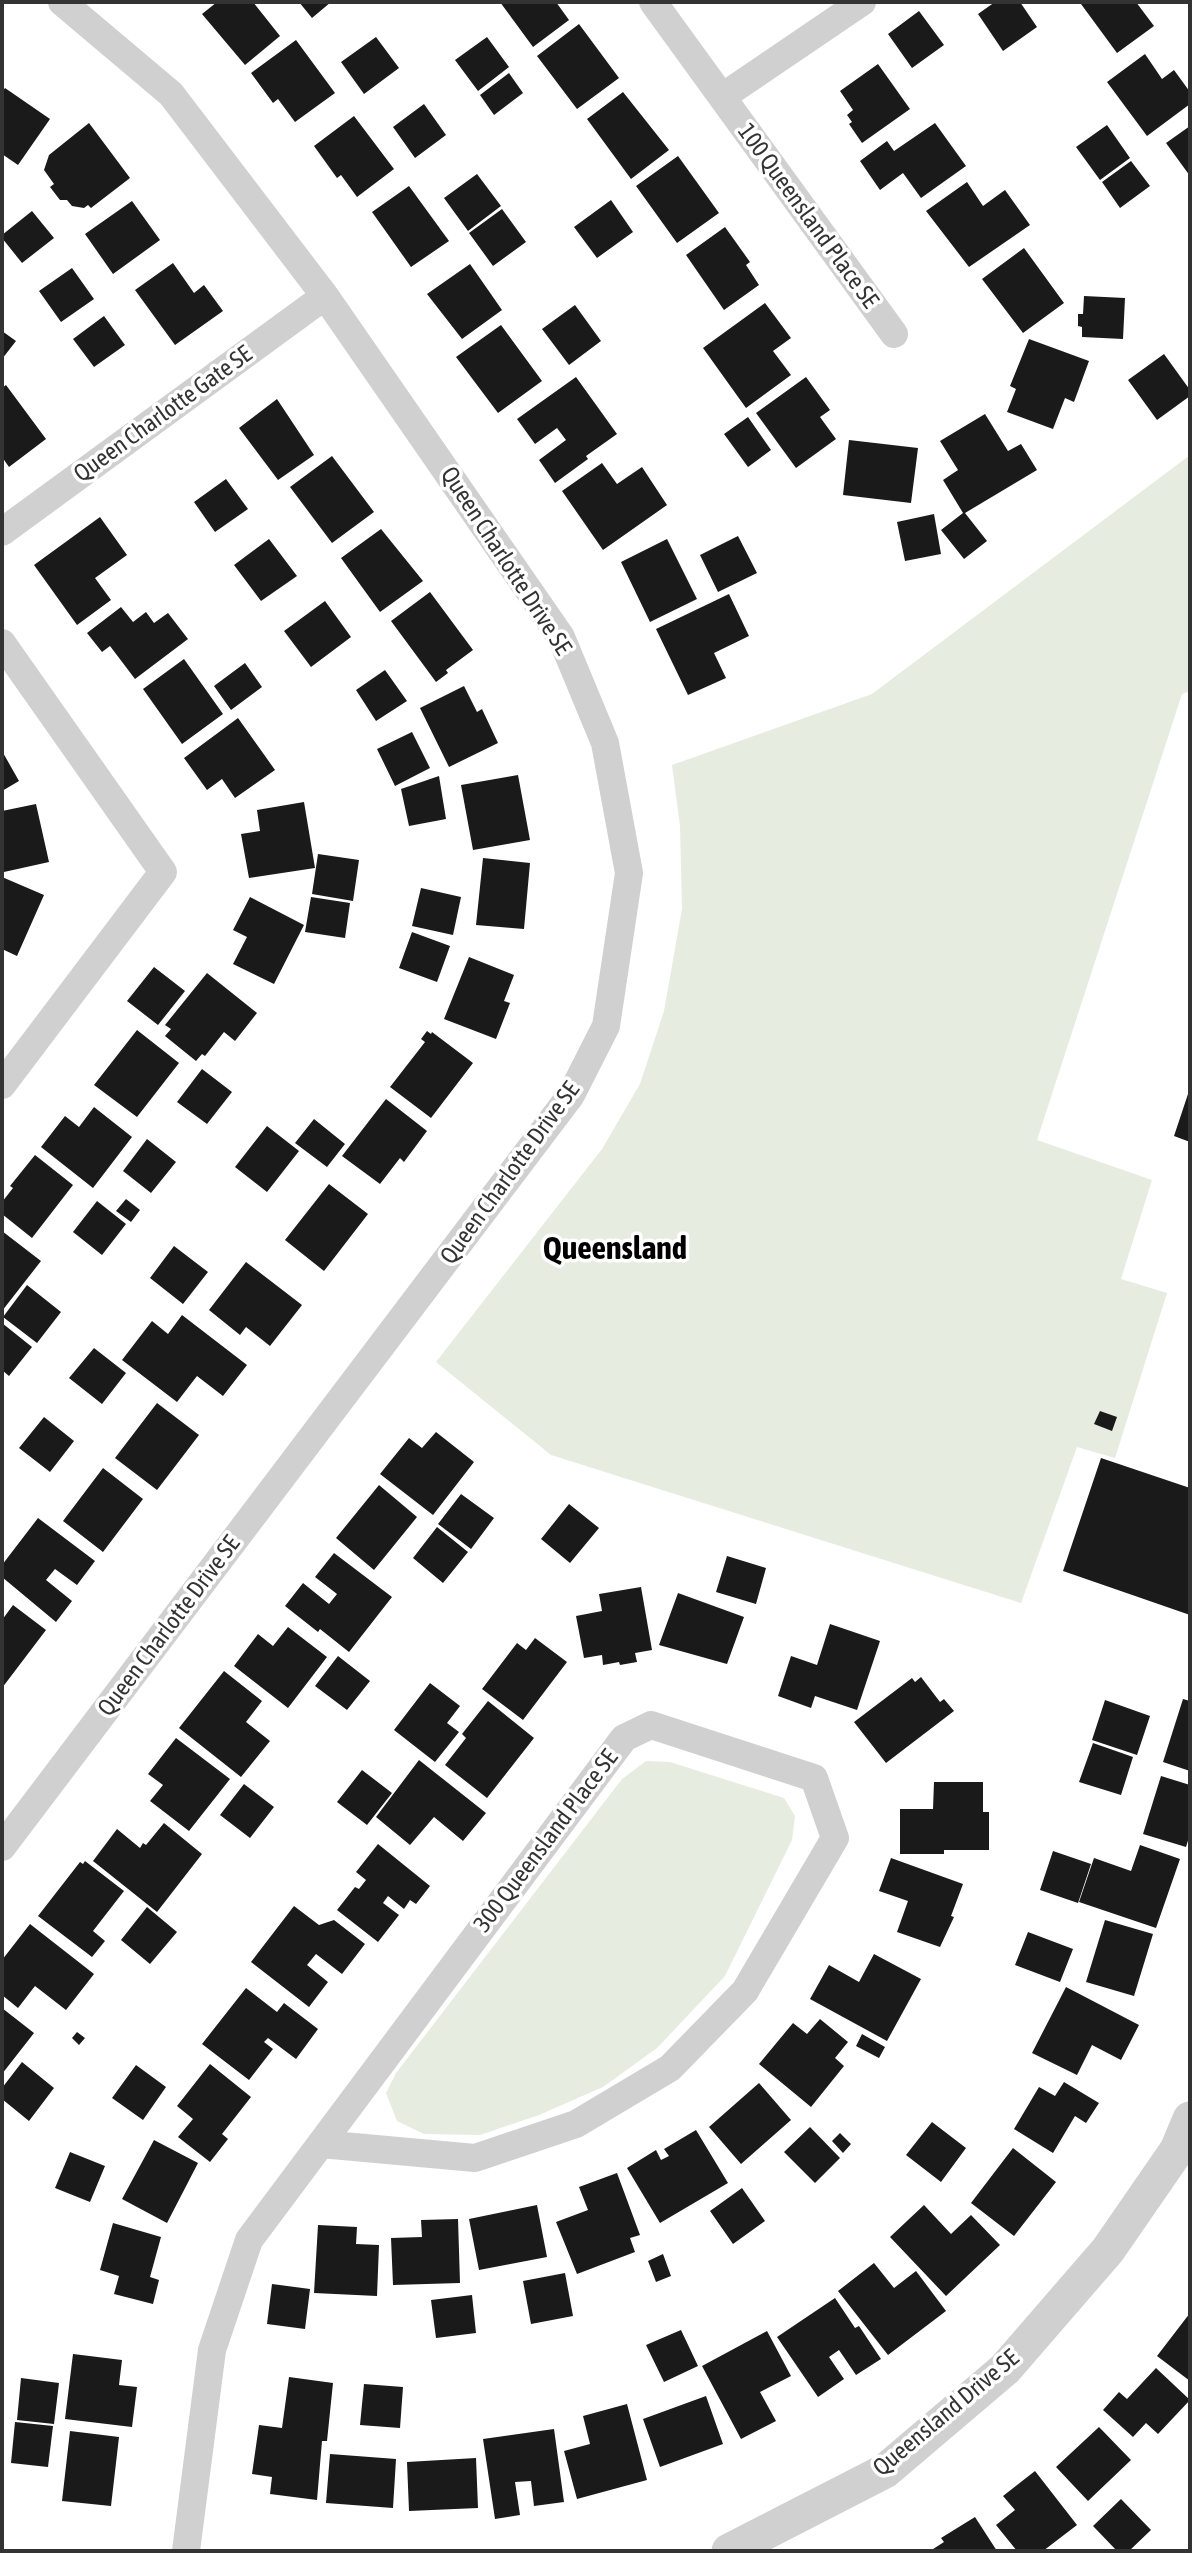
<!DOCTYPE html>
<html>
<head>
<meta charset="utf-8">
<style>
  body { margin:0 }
  #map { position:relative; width:1192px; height:2553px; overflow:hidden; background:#fff; font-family:"Asap Condensed",sans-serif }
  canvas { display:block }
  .frame { position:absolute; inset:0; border:4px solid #333; pointer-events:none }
</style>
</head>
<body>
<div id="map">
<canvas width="1192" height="2553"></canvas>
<div class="frame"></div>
</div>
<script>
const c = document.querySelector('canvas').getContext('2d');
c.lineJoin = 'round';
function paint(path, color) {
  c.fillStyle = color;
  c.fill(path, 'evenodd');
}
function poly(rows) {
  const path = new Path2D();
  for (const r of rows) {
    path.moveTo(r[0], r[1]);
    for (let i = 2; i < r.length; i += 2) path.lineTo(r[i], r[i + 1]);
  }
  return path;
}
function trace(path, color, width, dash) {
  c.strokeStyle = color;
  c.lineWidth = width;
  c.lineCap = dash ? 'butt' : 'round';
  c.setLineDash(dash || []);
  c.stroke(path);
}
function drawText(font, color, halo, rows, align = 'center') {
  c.font = font + ' "Asap Condensed",sans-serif';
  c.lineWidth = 7;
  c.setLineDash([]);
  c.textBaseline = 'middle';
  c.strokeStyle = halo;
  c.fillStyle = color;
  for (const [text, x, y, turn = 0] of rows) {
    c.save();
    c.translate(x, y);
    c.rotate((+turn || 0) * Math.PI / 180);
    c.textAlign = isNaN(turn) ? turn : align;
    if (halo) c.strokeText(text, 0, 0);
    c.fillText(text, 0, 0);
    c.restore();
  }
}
paint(poly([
  [1190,455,1190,691,1182,694,1037,1140,1152,1180,1121,1279,1167,1293,1115,1458,1077,1447,1021,1603,551,1455,436,1362,602,1149,640,1084,664,1011,682,909,680,826,672,765,872,694],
  [646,1761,670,1762,784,1798,795,1816,792,1840,725,1976,657,2048,603,2087,539,2115,480,2135,424,2134,397,2121,386,2093,396,2073,622,1779]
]), '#e6ecdf');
paint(poly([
  [217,2,253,2,280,36,245,65,202,14],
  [299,2,331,2,312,18],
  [500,2,556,2,569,20,533,47],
  [995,2,1020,2,1037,27,1003,51,978,14],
  [1083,2,1136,2,1154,26,1117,53,1081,4],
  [919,11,944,45,912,68,888,34],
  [579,24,619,78,577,109,537,56],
  [376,37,399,68,364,94,341,62],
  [487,37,509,67,478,91,455,60],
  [296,40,335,93,295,122,278,99,273,103,251,73],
  [1145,54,1162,79,1174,70,1190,92,1190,104,1147,136,1107,82],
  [878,64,910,109,862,143,849,124,852,122,847,115,853,110,840,91],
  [509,73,523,93,494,115,480,95],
  [5,88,50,119,18,165,2,154,2,92],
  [623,92,669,150,631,179,587,119],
  [424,104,446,135,415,158,393,127],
  [354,116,394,169,357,197,341,175,337,178,314,146],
  [89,123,130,178,91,208,88,205,84,208,72,206,67,200,60,200,50,187,54,184,44,170,49,155],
  [935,123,966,166,921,198,903,173,880,190,860,161,887,141,894,151],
  [1107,125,1130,158,1100,180,1076,147],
  [1190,126,1190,176,1166,143],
  [678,156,719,213,677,243,636,186],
  [1131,161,1150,186,1120,208,1102,182],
  [477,174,501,206,468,231,444,198],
  [967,182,983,206,1005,190,1030,225,969,267,926,211],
  [409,186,449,241,411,267,372,212],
  [611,200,633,232,597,258,574,227],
  [132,201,160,240,113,274,85,234],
  [502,209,526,242,493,266,469,233],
  [32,211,54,238,22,263,2,238,2,235],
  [725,227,750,262,746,265,759,285,724,310,686,255],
  [1024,248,1064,303,1023,333,982,279],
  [173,263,194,293,204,285,223,311,175,345,135,290],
  [470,264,502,310,462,339,427,294],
  [72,268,94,299,61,322,39,291],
  [1084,296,1125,298,1123,339,1082,337,1082,327,1078,326,1078,314,1083,314],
  [765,303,791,338,773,351,791,375,746,408,703,348],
  [575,305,601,341,569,365,542,329],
  [104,316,125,345,94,367,73,339],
  [501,325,542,381,498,413,456,357],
  [2,331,16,341,2,359],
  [1029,339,1089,361,1074,402,1065,398,1053,429,1007,412,1016,389,1010,386],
  [1164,354,1190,390,1190,396,1157,420,1128,380],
  [576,377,617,434,586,456,588,459,555,483,539,460,566,440,557,428,535,444,517,419],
  [806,377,830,410,820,417,836,439,796,468,756,413],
  [6,385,46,439,9,467,2,457,2,388],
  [277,399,314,455,278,480,239,428],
  [985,414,1008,451,1021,444,1037,470,965,513,987,541,964,559,941,530,963,513,943,480,958,470,940,441],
  [748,417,771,450,748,467,724,434],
  [849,440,918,448,911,503,843,495],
  [332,456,374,512,332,543,290,487],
  [602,463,617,484,642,467,667,505,603,550,562,491],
  [226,479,248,509,215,532,194,502],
  [934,514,941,554,905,561,897,522],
  [100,517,127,555,95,578,111,600,77,625,34,565],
  [381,529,423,581,380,612,341,558],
  [738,536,757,573,718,592,700,555],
  [269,539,297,576,261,601,234,565],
  [667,539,697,599,650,622,621,562],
  [430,592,473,650,446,670,448,673,436,682,391,621],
  [729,594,749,636,714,653,726,678,688,695,656,629],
  [325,601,351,637,311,667,284,631],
  [121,607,133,622,146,612,154,623,168,613,188,639,135,679,110,646,102,652,87,633],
  [184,659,223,714,182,744,143,689],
  [245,663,262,687,231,710,214,686],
  [385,670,407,701,376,721,356,690],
  [464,686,477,712,482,709,498,743,449,767,420,708],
  [238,718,275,770,235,798,222,779,207,790,184,758],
  [412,732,430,768,395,786,377,749],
  [2,751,19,781,2,791],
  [518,775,530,840,473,850,461,785],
  [439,776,446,819,409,826,401,789],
  [304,802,315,868,249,878,241,834,260,831,257,810],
  [36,804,49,862,4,872,2,861,2,811],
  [318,854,359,860,353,901,312,894],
  [483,858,530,863,524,929,476,925],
  [2,877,44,895,17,956,2,949],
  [421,888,461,897,453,935,412,926],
  [250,897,304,925,274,984,233,964,247,937,233,930],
  [311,897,350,903,345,938,305,932],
  [412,932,450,946,437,982,399,968],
  [469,957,514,975,504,1001,510,1003,496,1039,444,1019],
  [154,967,185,991,158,1025,127,1001],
  [207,973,257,1013,235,1041,224,1032,205,1056,202,1054,196,1061,165,1036,171,1029,165,1025],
  [137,1030,179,1063,137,1117,94,1085],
  [427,1031,431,1034,432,1032,473,1063,431,1118,390,1087,425,1042,421,1039],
  [202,1069,232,1092,207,1124,177,1102],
  [1190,1088,1190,1142,1174,1136],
  [386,1099,427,1131,404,1162,400,1158,380,1184,342,1156],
  [94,1107,132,1137,93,1188,41,1147,65,1116,79,1127],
  [314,1119,345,1144,327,1167,295,1143],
  [267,1126,299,1151,267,1192,235,1167],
  [147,1139,176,1162,151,1193,123,1171],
  [35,1155,73,1185,32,1238,2,1214,2,1202,13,1188,10,1186],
  [329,1184,368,1214,324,1271,285,1240],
  [126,1199,140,1210,131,1222,116,1211],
  [97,1201,126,1224,102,1255,73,1232],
  [2,1231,41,1261,2,1311],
  [174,1246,208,1272,183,1304,150,1278],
  [246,1262,302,1305,270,1346,246,1327,240,1335,209,1310],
  [27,1285,61,1312,37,1343,3,1317],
  [182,1315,247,1365,223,1396,197,1376,177,1402,122,1360,152,1321,168,1334],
  [2,1323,32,1347,9,1376,2,1370],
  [94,1348,126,1373,102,1404,69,1378],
  [157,1403,199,1435,157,1490,115,1458],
  [1100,1411,1117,1417,1112,1431,1094,1424],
  [44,1417,74,1441,50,1472,19,1448],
  [436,1432,474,1462,433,1515,380,1474,409,1438,422,1448],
  [1101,1458,1190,1488,1190,1615,1063,1571],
  [103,1468,143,1499,103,1552,63,1521],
  [379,1485,417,1517,374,1570,336,1538],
  [461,1494,494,1518,471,1549,438,1524],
  [569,1504,599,1528,570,1563,541,1539],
  [38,1518,95,1561,77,1585,55,1569,46,1580,72,1601,56,1622,2,1577,2,1565],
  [437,1527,468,1552,443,1583,413,1558],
  [334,1553,392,1597,349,1652,320,1629,318,1632,285,1606,303,1583,329,1604,337,1594,315,1577],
  [727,1556,766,1568,756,1604,716,1592],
  [641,1587,652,1650,635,1653,637,1662,620,1665,619,1662,603,1665,602,1655,584,1658,576,1616,602,1611,599,1594],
  [678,1593,744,1617,727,1664,659,1645],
  [13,1605,46,1630,2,1688,2,1620],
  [830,1624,880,1641,857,1710,815,1696,811,1708,778,1696,791,1656,817,1665],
  [288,1627,327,1657,288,1708,234,1666,258,1634,273,1646],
  [535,1638,567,1662,523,1720,482,1689,517,1643,526,1650],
  [338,1656,370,1681,347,1710,315,1686],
  [224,1671,262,1701,246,1722,270,1741,241,1777,179,1728],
  [921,1677,940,1702,944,1699,954,1711,886,1763,854,1722,912,1678,915,1682],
  [430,1683,460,1706,447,1723,459,1732,435,1762,394,1730],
  [1183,1699,1190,1701,1190,1771,1163,1762],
  [1105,1700,1150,1716,1137,1755,1092,1740],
  [488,1701,534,1738,487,1798,445,1765,466,1738,462,1734],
  [176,1738,230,1779,189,1831,150,1801,163,1785,148,1774],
  [1093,1743,1133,1757,1121,1795,1079,1782],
  [419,1760,486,1813,463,1841,434,1817,410,1845,376,1817],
  [362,1770,392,1793,367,1825,337,1802],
  [1161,1776,1190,1785,1190,1834,1186,1847,1143,1834],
  [934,1782,983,1782,983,1812,989,1812,989,1850,944,1850,944,1854,900,1854,900,1809,933,1809],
  [244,1784,274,1807,250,1838,220,1815],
  [164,1823,202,1854,157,1912,93,1861,117,1829,140,1848,143,1843,146,1845],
  [378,1844,430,1886,416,1904,410,1900,404,1909,388,1896,383,1903,399,1915,378,1942,337,1910,355,1887,359,1889,366,1880,356,1872],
  [1140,1845,1180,1859,1156,1928,1079,1902,1094,1858,1131,1871],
  [1053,1851,1091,1864,1078,1903,1040,1890],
  [891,1858,963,1884,951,1916,954,1917,940,1947,897,1932,908,1901,879,1891],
  [85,1861,124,1891,93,1931,105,1941,92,1957,38,1916,80,1862,83,1864],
  [294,1906,319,1925,334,1920,365,1944,342,1974,316,1954,307,1965,328,1982,309,2007,251,1962],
  [147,1907,177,1932,150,1964,121,1940],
  [1105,1920,1153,1934,1134,1996,1086,1982],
  [30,1924,94,1974,66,2010,35,1986,18,2008,2,1995,2,1960],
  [1028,1932,1073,1949,1060,1982,1015,1965],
  [874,1954,921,1979,887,2041,810,1999,829,1965,859,1982],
  [1066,1987,1139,2025,1121,2060,1092,2045,1077,2075,1032,2053],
  [246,1988,277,2012,284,2003,318,2029,296,2059,268,2038,264,2042,273,2049,249,2080,202,2044],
  [2,2008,34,2033,2,2074],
  [820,2019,848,2042,835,2058,844,2066,811,2107,759,2064,793,2023,807,2034],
  [77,2032,85,2038,79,2045,72,2038],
  [862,2034,885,2047,879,2058,856,2046],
  [22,2062,54,2088,29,2121,2,2099,2,2088],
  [210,2064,251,2097,222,2134,228,2139,210,2162,178,2137,193,2119,177,2106],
  [136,2065,166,2087,143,2120,112,2098],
  [1064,2082,1099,2103,1086,2123,1075,2116,1053,2153,1014,2129,1039,2087,1055,2096],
  [759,2083,791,2120,741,2164,709,2127],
  [932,2122,966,2148,941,2182,906,2155],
  [810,2127,840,2158,815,2183,784,2152],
  [696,2130,728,2183,660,2223,627,2168,656,2150,661,2160,669,2156,664,2149],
  [840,2133,851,2144,843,2153,832,2141],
  [154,2140,198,2163,167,2223,122,2199],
  [1013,2148,1056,2182,1014,2236,971,2203],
  [70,2152,105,2166,90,2202,55,2188],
  [617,2173,640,2235,630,2238,635,2252,577,2274,556,2222,588,2210,579,2187],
  [742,2188,765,2221,733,2244,710,2211],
  [537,2205,547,2257,479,2270,469,2219],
  [924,2205,951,2234,971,2215,1000,2245,946,2296,890,2237],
  [458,2219,460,2283,393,2285,391,2238,422,2237,421,2220],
  [113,2223,161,2237,150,2277,159,2280,153,2304,114,2294,119,2276,100,2270],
  [318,2225,357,2227,356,2244,379,2245,377,2296,314,2293],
  [663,2254,671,2276,656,2282,648,2261],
  [874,2263,894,2288,916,2271,946,2311,888,2355,838,2291],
  [565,2273,573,2316,531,2324,523,2281],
  [272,2284,310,2289,305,2329,267,2324],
  [472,2295,476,2333,436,2338,431,2300],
  [835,2298,855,2328,859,2326,881,2359,856,2375,839,2350,829,2357,844,2379,818,2397,777,2337],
  [1190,2313,1190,2381,1157,2356],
  [681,2330,698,2366,664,2382,646,2345],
  [767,2331,791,2376,760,2392,776,2421,741,2439,702,2366],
  [73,2354,122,2360,119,2385,137,2387,132,2427,65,2419],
  [1156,2368,1190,2400,1158,2434,1146,2423,1133,2437,1103,2410,1119,2392,1127,2399],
  [289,2377,333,2383,327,2441,322,2441,317,2500,270,2494,272,2477,252,2474,259,2425,282,2428],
  [21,2378,59,2383,54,2424,17,2420],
  [364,2384,403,2387,400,2428,360,2425],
  [706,2396,723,2444,660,2467,643,2419],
  [627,2404,647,2480,577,2499,564,2451,590,2444,583,2416],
  [15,2422,53,2426,48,2467,11,2463],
  [1099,2427,1131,2460,1088,2501,1056,2467],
  [554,2429,564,2502,534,2506,531,2481,515,2482,520,2515,495,2519,483,2439],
  [70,2431,119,2437,111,2506,62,2501],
  [330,2454,396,2459,393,2508,326,2503],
  [476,2458,478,2508,409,2511,407,2462],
  [1035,2471,1077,2525,1043,2551,1017,2551,996,2525,1015,2510,1003,2496],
  [1121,2499,1151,2530,1129,2551,1117,2551,1093,2526],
  [975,2517,997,2551,930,2551,944,2542,941,2538]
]), '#1a1a1a');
trace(poly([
  [653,2,894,334],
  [722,97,862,2],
  [2,532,325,296],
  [2,643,163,872,2,1085],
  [2,1847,571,1095,606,1026,629,873,605,743,561,637,325,296,171,94,62,2],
  [186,2551,212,2350,249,2240,624,1738,651,1725,814,1778,835,1838,745,1991,670,2068,576,2124,475,2158,321,2144]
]), '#d0d0d0', 28);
trace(poly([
  [729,2551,885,2471,1005,2369,1108,2250,1177,2150,1190,2119]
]), '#d0d0d0', 35);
drawText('24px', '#333', '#fff', [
  ["100 Queensland Place SE",808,216,54],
  ["Queen Charlotte Gate SE",163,414,-36],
  ["Queen Charlotte Drive SE",506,561,57],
  ["Queen Charlotte Drive SE",510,1173,-54],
  ["Queen Charlotte Drive SE",169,1626,-53],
  ["300 Queensland Place SE",546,1841,-53],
  ["Queensland Drive SE",946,2413,-40]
]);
drawText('bold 32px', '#000', '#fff', [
  ["Queensland",615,1249]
]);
</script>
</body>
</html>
